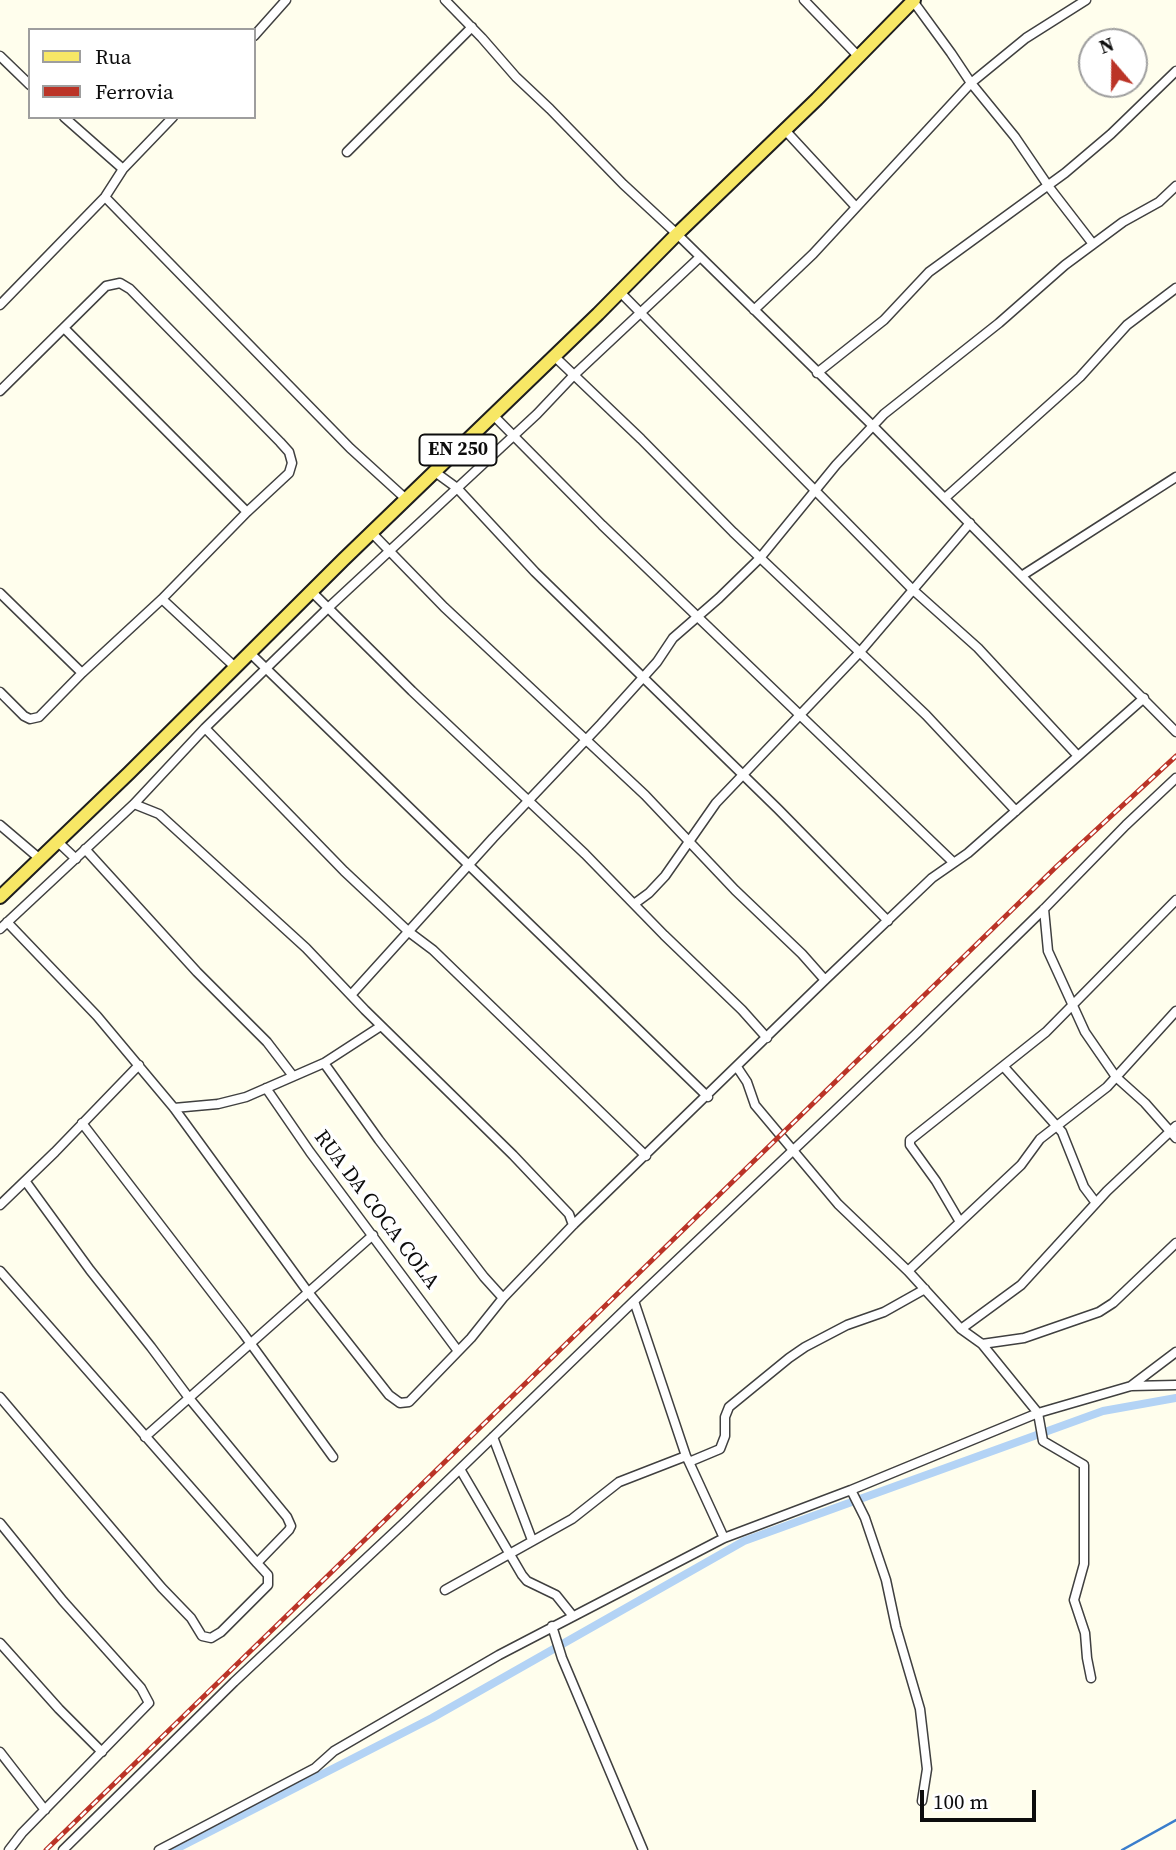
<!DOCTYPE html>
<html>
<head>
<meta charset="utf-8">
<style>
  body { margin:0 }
  #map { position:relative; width:1176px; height:1850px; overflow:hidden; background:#fffeed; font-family:"Source Serif 4",serif }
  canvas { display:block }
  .legend { position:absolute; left:28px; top:28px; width:228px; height:91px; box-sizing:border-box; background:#fff; border:2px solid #9e9e9e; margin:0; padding:9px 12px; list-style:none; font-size:21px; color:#0d0d0d }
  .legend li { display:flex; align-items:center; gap:14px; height:35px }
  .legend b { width:35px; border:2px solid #9e9e9e }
  .north { position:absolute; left:1078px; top:28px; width:70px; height:70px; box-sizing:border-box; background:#fff; border:2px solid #9e9e9e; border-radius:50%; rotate:340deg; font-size:19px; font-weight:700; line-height:28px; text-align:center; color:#0d0d0d }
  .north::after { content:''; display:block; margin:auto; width:24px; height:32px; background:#bb3427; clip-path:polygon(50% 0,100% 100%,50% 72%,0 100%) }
  .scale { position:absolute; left:920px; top:1790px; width:116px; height:32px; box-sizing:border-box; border:4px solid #0d0d0d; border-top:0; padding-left:9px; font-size:21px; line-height:24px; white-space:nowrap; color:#0d0d0d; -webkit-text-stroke:5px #fff; paint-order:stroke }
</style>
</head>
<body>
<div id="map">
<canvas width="1176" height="1850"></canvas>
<ul class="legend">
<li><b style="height:9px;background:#f7e765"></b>Rua</li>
<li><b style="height:9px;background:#bb3427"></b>Ferrovia</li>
</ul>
<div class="north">N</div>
<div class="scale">100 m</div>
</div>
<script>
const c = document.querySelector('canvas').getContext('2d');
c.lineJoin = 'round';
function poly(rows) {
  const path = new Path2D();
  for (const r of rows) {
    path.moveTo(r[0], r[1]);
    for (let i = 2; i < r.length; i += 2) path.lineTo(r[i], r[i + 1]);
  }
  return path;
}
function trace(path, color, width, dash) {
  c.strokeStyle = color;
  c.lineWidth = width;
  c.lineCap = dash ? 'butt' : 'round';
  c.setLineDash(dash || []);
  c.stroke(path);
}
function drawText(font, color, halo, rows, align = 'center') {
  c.font = font + ' "Source Serif 4",serif';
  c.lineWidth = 7;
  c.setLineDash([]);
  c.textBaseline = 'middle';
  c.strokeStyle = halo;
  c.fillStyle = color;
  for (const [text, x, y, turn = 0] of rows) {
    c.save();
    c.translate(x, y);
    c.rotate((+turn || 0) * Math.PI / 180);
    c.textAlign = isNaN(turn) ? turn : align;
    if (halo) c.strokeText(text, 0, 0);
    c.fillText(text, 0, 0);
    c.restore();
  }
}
trace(poly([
  [1122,1850,1176,1820]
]), '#3a7ecc', 2.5);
trace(poly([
  [174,1850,432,1718,744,1541,1103,1411,1176,1398]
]), '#b3d3f5', 8);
const minor = poly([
  [445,0,482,38,516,77,550,109,623,184,677,234,873,426,1176,732],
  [804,0,858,56],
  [913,1,951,53,971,83,1015,137,1049,187,1093,244],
  [254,36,286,0],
  [0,56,30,85],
  [64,117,123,169],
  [784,129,856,207],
  [347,152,472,27],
  [105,197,350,448,406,499],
  [620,292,912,589,978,648,1078,756],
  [0,305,105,197,123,169,173,117],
  [754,310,813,254,971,83,1026,38,1086,0],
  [64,328,247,512],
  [554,356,641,439,733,532,926,715,1016,811],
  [817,373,884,320,929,272,1065,173,1111,134,1176,71],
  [0,391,106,286,120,283,130,289,280,442,289,452,292,463,289,473,247,512,162,599,82,673,39,717,30,719,24,716,0,692],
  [494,416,602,525,953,862],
  [435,472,457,488,535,572,778,809,888,921],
  [945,498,1080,377,1127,325,1176,288],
  [371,532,444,607,645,795,735,890,802,954,825,980],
  [1023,575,1176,477],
  [311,591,412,691,585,854,664,935,742,1010,767,1038],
  [0,593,82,673],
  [162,599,235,667],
  [249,652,708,1097],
  [205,728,344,871,409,932,433,950,646,1156],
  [134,804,159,814,306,948,365,1010,513,1155,569,1214,573,1225],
  [0,825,40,859],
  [57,841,76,859],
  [85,849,197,972,267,1042,293,1076],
  [634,904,649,893,665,876,716,803,860,652,970,523],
  [1044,909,1048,951,1085,1032,1116,1077,1145,1103,1176,1138],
  [7,922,97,1016,174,1108,308,1292,389,1395,400,1403,409,1402,471,1338,503,1298,573,1225,825,980,932,878,968,853,1144,698],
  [0,929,134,804,205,728,328,608,537,414,573,376,700,257],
  [351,995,493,838,601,724,657,662,673,638,719,598,760,558,836,465,884,414,999,323,1065,265,1123,222,1159,202,1176,186],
  [324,1063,379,1140,484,1277,503,1298],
  [737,1067,747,1082,755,1105,838,1204,908,1271,961,1329,982,1344,1038,1413,1043,1441,1084,1465,1084,1564,1074,1600,1085,1633,1087,1658,1091,1678],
  [1004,1067,1062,1132,1084,1187,1096,1203],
  [266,1088,310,1152,458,1351],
  [174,1108,218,1104,246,1097,324,1063,381,1026],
  [82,1123,243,1333,333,1457],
  [0,1205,55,1152,139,1065],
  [960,1222,936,1181,910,1145,910,1140,1046,1032,1176,900],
  [0,1271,257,1563],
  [908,1271,1021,1165,1040,1139,1107,1087,1176,1011],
  [634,1301,686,1456],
  [961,1329,1021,1285,1107,1191,1176,1126],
  [982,1344,1024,1338,1099,1312,1113,1303,1176,1243],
  [1131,1386,1176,1352],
  [0,1397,162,1588,191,1618,202,1636,211,1638,221,1632,268,1585,268,1575,257,1563,289,1530,291,1526,287,1517,189,1398,151,1347,90,1270,26,1182],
  [145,1437,373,1235],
  [493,1437,532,1540],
  [689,1462,724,1538],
  [460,1469,522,1575,527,1581,556,1595,572,1615],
  [851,1490,865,1518,886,1580,896,1627,920,1709,927,1769,922,1801],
  [0,1523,63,1601,141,1688,149,1703,22,1833,9,1850],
  [445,1590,572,1519,619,1482,686,1456,689,1462,720,1449,725,1436,725,1417,729,1407,789,1358,805,1347,847,1325,884,1312,925,1289],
  [552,1626,562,1658,643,1850],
  [0,1643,59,1709,102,1752],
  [0,1752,45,1810],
  [63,1850,234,1682,405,1522,634,1301,917,1033,1044,909,1126,825,1176,778],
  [159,1850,315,1768,334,1751,499,1655,724,1538,851,1490,1038,1413,1131,1386,1176,1385]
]);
const primary = poly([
  [0,897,129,773,343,560,598,314,677,234,817,99,914,0]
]);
trace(minor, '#404040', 11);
trace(primary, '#1e1e1e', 16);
trace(minor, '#fff', 8);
trace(primary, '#f7e765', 12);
const rail = poly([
  [46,1850,1057,866,1176,756]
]);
trace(rail, '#bb3427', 5);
trace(rail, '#fff', 2.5, [8]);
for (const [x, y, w] of [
  [458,450,77]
]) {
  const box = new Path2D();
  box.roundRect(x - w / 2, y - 15.5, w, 31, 5);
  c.fillStyle = '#fff';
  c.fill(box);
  trace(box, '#0d0d0d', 2);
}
drawText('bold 19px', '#0d0d0d', null, [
  ["EN 250",458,450]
]);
drawText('21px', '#0d0d0d', '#fff', [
  ["RUA DA COCA COLA",376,1210,53]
]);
</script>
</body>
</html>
